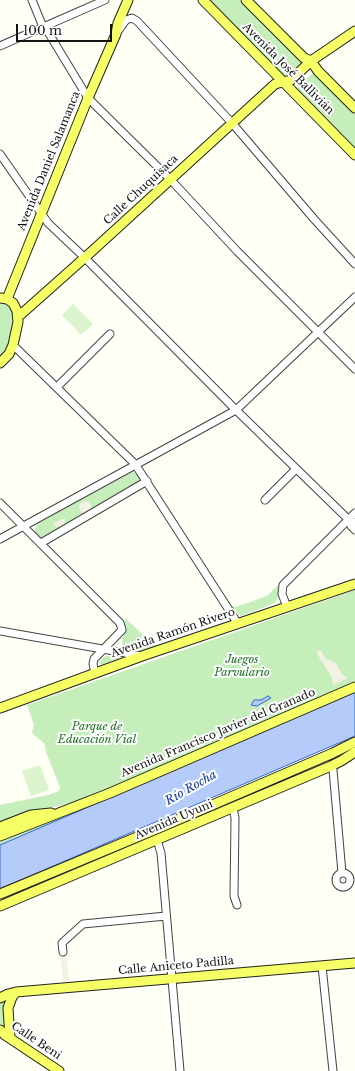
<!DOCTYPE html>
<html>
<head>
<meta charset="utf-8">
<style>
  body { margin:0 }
  #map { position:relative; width:355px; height:1071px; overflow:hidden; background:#fefff5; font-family:"Libre Baskerville",serif }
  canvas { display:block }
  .scale { position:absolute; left:16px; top:24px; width:96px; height:18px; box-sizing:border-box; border:2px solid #111; border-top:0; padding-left:5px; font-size:12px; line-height:14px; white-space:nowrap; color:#111; -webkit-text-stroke:3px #fff; paint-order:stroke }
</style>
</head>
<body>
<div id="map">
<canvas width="355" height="1071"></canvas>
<div class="scale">100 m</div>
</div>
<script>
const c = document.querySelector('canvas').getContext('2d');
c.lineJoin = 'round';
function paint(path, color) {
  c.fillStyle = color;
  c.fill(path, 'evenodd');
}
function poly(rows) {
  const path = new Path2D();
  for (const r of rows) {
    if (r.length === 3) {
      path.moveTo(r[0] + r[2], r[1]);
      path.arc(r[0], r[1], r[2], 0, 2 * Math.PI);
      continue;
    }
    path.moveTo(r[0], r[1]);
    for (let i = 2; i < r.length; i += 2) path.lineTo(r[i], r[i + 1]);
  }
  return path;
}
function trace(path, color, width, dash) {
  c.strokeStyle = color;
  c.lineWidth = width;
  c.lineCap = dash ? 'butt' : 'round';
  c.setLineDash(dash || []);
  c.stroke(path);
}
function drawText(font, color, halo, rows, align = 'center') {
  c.font = font + ' "Libre Baskerville",serif';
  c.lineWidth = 4;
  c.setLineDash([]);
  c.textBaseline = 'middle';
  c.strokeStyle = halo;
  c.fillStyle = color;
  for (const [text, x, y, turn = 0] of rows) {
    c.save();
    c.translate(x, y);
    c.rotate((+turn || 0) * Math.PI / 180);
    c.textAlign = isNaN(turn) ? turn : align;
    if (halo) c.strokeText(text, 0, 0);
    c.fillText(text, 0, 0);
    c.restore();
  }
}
paint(poly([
  [210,0,240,0,301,61,301,64,289,75,283,75],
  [312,74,314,74,355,114,355,148,297,89,297,88],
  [0,302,7,303,10,307,13,314,13,326,12,333,7,348,0,358],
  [132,472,137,474,143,482,42,540,35,534,35,529,38,523],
  [279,584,278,598,275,603,241,616,236,613,230,605,236,607,239,606,267,596],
  [355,590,355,683,83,800,32,812,0,824,0,805,48,795,59,791,60,787,46,752,45,744,33,734,32,732,34,725,27,705],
  [126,619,150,641,155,646,140,651,127,650,123,648,122,643,125,627,124,622],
  [106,656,116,656,119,658,102,665,99,663,103,658],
  [355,745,355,748,339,757,18,895,64,873],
  [84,809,0,845,0,840,38,825],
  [7,999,5,1030,0,1024,0,1004]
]), '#c5eeba');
paint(poly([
  [73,304,93,324,81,335,62,315],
  [40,765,49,790,31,796,22,771]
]), '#dbf4cd');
paint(poly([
  [85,507,6],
  [65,518,65,523,61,527,57,527,53,523],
  [320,650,326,659,335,662,342,674,348,678,333,685,332,678,316,652],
  [60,952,66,952,69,981,63,982]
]), '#f1f2e1');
const water = poly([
  [355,692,355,736,0,889,0,845,355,692],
  [268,696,271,698,257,706,251,705,254,700,261,700,268,696]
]);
paint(water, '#b5ccfb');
trace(water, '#3667d8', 1);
const minor = poly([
  [32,0,43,27,48,32,88,98,170,179,237,251,355,369],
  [116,34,126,20,132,18,137,21,232,123,314,219,355,264],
  [0,46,105,0],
  [0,154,48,223,85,258,236,410,349,520,355,523],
  [13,345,135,464,238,624],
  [57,387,110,334],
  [265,500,296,469],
  [0,503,120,623,122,630,94,659,93,664,95,673],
  [349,520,351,526,355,530],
  [0,539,236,410,355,297],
  [41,543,147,481],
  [287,607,282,594,283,585,355,513],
  [0,631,142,656],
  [331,766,333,770,342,873],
  [233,808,235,818,234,896,237,905],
  [157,840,161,853,180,1071],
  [343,880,7],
  [63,952,62,943,83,924,166,916],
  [322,966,333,1071]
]);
const major = poly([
  [203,0,355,155],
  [246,0,304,58,311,61,318,71,355,108],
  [0,298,7,299,13,303,17,311,18,322,13,345,9,354,0,363],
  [7,299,88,98,116,34,118,23,128,0],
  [18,317,90,253,275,84,291,80,311,61,355,31],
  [0,708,142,656,355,584],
  [0,827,31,815,51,813],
  [0,836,110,793,355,687],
  [0,894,161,827,333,753,355,742],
  [0,906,331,766,341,761,355,752],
  [0,998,8,994,16,992,355,963],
  [0,1030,5,1035,59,1071],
  [10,1038,8,1008,12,997,16,992]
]);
trace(minor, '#444', 9);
trace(major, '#222', 11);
trace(minor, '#fff', 7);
trace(major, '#f6ff65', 9);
drawText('11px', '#111', '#fff', [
  ["Avenida José Ballivián",288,69,45],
  ["Avenida Daniel Salamanca",49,161,-68],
  ["Calle Chuquisaca",141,190,-43],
  ["Avenida Ramón Rivero",173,633,-19],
  ["Avenida Francisco Javier del Granado",218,733,-23],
  ["Avenida Uyuni",174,820,-23],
  ["Calle Aniceto Padilla",176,966,-5],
  ["Calle Beni",36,1041,34]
]);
drawText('italic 11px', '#1a7022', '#fff', [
  ["Juegos",242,660],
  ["Parvulario",242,673],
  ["Parque de",97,727],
  ["Educación Vial",97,740]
]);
drawText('italic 12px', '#0e38af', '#fff', [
  ["Río Rocha",191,788,-30]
]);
</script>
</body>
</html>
